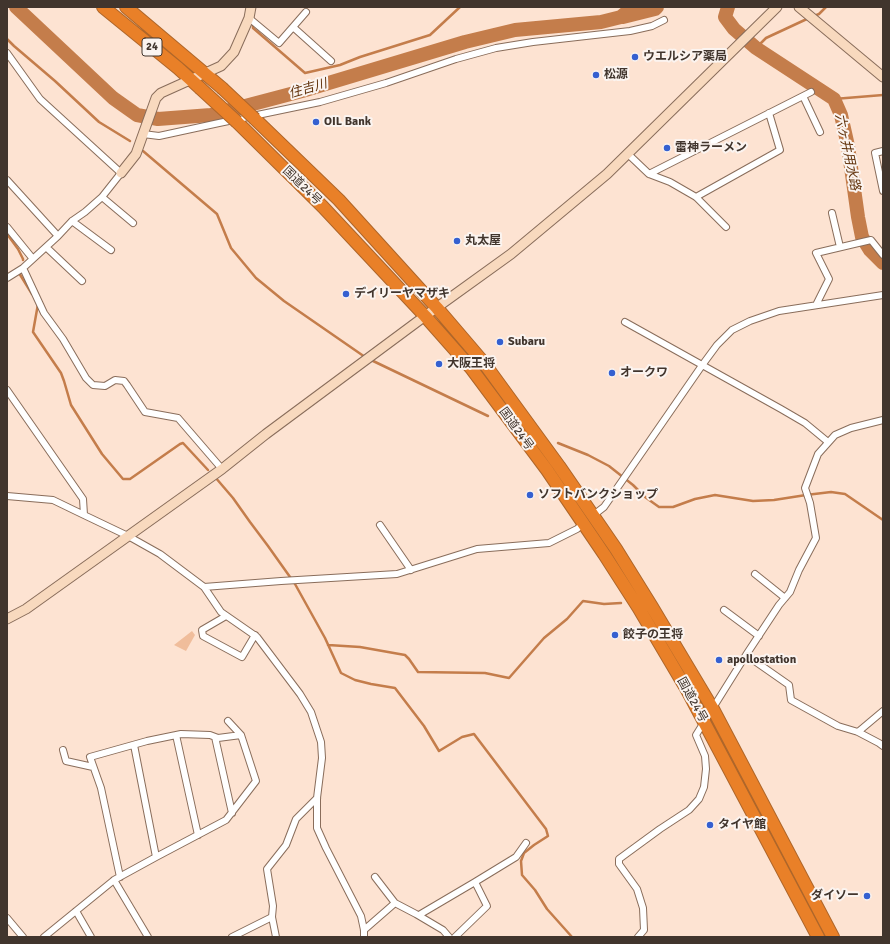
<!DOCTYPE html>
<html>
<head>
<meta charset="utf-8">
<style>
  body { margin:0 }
  #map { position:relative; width:890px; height:944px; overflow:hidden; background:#fde3d2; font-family:Signika,sans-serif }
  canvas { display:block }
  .frame { position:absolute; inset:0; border:8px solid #41352d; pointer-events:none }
</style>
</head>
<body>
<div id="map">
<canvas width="890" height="944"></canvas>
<div class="frame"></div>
</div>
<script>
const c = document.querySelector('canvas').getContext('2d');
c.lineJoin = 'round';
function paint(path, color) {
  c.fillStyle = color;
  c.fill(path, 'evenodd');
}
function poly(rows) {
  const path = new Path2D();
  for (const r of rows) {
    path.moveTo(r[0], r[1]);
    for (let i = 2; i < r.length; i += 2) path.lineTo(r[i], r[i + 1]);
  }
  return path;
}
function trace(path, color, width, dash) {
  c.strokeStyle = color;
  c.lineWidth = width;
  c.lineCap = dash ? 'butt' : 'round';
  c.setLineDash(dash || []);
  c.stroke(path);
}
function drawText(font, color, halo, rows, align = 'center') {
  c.font = font + ' Signika,"Noto Sans JP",sans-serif';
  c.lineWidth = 4;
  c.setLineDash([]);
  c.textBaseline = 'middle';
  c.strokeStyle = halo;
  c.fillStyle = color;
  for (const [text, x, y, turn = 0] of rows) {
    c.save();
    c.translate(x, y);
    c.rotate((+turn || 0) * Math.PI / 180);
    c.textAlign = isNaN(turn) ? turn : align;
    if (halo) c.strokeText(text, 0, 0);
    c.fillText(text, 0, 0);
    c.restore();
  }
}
paint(poly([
  [192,631,195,635,186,651,174,645]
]), '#f0bd9b');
trace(poly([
  [814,16,819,14,826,7],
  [253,24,253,28,305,73,340,65,360,57,430,35,460,7],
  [7,39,14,46,55,81,99,122,130,141],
  [756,48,766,38,809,18],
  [834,99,883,95],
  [143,151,217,214,231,248,256,278,284,301,365,357],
  [7,234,18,249,23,259,23,260],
  [19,273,32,294],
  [38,304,33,332,61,373,64,381,71,405,102,454,123,479,130,479,180,444,183,443,208,470],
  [371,360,488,416],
  [558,443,588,455,609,466,633,485,645,497,659,507,673,507,695,499,715,495,753,501,774,500,806,495,831,492,845,494,883,520],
  [215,477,233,498,250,522,268,546,295,584,325,638,341,673,355,680,371,684,395,688,424,726,439,751,462,737,474,734,546,829,548,836,534,845,524,853,521,861,522,875,535,890,547,909,572,937],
  [328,645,360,647,405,655,409,659,418,672,485,673,509,678,544,638,567,619,583,601,604,604,621,603]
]), '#c47d4b', 2.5);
trace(poly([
  [16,7,113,98,137,115,158,119,211,115,302,91,465,42,515,30,601,22,621,17,633,7],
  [728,7,725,17,734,29,756,48,834,99,841,115,848,146,858,217,862,237,870,250,883,263],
  [623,17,655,9,657,7]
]), '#c47d4b', 14);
const street = poly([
  [249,18,279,43,306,12],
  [293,27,331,61],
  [7,53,40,99,121,173,102,197,85,212,72,221,58,236,23,268,7,278],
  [803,96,820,132],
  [143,134,159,136,219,123,320,102,386,83,456,59,496,48,533,42,630,31,652,26,664,20],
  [883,151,875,153,883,191],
  [628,154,649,174,670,182,696,197,726,227],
  [649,174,811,92],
  [7,180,58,236],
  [102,197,133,223],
  [696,197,780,150,769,113],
  [832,213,840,247],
  [72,221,111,250],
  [7,227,33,259],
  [46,247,82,281],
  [23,268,44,313,63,339,86,378,93,385,105,386,115,380,124,381,127,385,145,412,178,418,222,469],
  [816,305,829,279,816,253,871,240,883,255],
  [625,322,781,409,805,423,828,442],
  [7,390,83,499,84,515,128,536,160,554,204,587,221,612,257,637,300,694,311,712,321,742,322,758,317,798,317,828,326,848,361,916,364,930,364,937],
  [7,496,53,500,84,515],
  [591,517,604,507,703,364,717,345,732,330,750,321,779,311,883,295],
  [380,525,411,570],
  [755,574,785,598],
  [204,587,281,581,397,574,477,549,549,543,577,529,584,523],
  [724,610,759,636],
  [226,616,202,630,203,636,242,657,255,635],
  [746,655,789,685,791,700,838,726,858,732,879,743,883,746],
  [858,732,883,711],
  [176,735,198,835],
  [215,737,232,813],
  [134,745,156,857],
  [63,750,66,761,93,767],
  [120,877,101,788,90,757,147,741,181,734,210,735,218,738,241,735],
  [375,877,395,903],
  [114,880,148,937],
  [76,911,91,937],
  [419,915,475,882],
  [7,918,23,937],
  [364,930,395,903,416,914,443,930,449,937],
  [44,937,114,880,156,857,226,820,256,781,241,735,228,721],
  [232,937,272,917],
  [276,937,272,917,273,906,267,869,286,845,296,819,317,798],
  [455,937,487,906,475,882,516,857,526,843],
  [638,937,644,930,643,908,637,889,619,864,619,859,660,829,689,810,699,799,704,787,706,769,705,756,696,735,746,655,779,605,790,592,799,570,816,538,810,503,805,488,818,454,835,435,851,428,883,420]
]);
const secondary = poly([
  [799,7,883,77],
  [121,173,136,154,156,98,161,93,221,66,234,52,249,18,251,7],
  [7,619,26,609,222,469,266,434,425,316,511,254,607,174,777,7]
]);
const highway = poly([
  [103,7,178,68,200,88],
  [126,7,222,88],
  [255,119,339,200,437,308,484,363,559,466,616,549,652,607,713,709,833,937],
  [237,122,323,207,425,316,471,368,547,470,604,554,638,607,687,690,712,737,818,937]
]);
trace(street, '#896d5b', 8);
trace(secondary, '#896d5b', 11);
trace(highway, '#ae662a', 14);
trace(street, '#fff', 6);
trace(secondary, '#f8d9be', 9);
trace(highway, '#e98028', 12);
const highwayBridge = poly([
  [200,88,237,122],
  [222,88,255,119]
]);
trace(highwayBridge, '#ae662a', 14, []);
trace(highwayBridge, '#e98028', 12);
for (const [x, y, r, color] of [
  [635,57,4,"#3560d0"],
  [596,75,4,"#3560d0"],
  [316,122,4,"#3560d0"],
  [667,148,4,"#3560d0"],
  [457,241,4,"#3560d0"],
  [346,294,4,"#3560d0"],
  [500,342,4,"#3560d0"],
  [439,364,4,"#3560d0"],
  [612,373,4,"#3560d0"],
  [530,495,4,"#3560d0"],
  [615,635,4,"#3560d0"],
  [719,660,4,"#3560d0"],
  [710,825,4,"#3560d0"],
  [867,896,4,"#3560d0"]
]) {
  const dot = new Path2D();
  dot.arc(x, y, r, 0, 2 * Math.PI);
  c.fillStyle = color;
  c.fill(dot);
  trace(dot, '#fbf4f0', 1.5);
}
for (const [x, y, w] of [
  [152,47,20]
]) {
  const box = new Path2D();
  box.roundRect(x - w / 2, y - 9, w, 18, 3);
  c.fillStyle = '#fbf4f0';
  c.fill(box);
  trace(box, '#41352d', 1);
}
drawText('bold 11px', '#41352d', null, [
  ["24",152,47]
]);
drawText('bold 12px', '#41352d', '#fbf4f0', [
  ["ウエルシア薬局",643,57],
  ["松源",604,75],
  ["OIL Bank",324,122],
  ["雷神ラーメン",675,148],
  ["丸太屋",465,241],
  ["デイリーヤマザキ",354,294],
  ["Subaru",508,342],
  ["大阪王将",447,364],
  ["オークワ",620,373],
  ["ソフトバンクショップ",538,495],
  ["餃子の王将",623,635],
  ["apollostation",727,660],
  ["タイヤ館",718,825],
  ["ダイソー",859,896,"right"]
], 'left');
drawText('12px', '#41352d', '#fbf4f0', [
  ["国道24号",302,186,44],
  ["国道24号",516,429,54],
  ["国道24号",692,700,61]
]);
drawText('italic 13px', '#61320b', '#fbf4f0', [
  ["住吉川",308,89,-16],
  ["六ヶ井用水路",847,152,78]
]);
</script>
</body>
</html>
